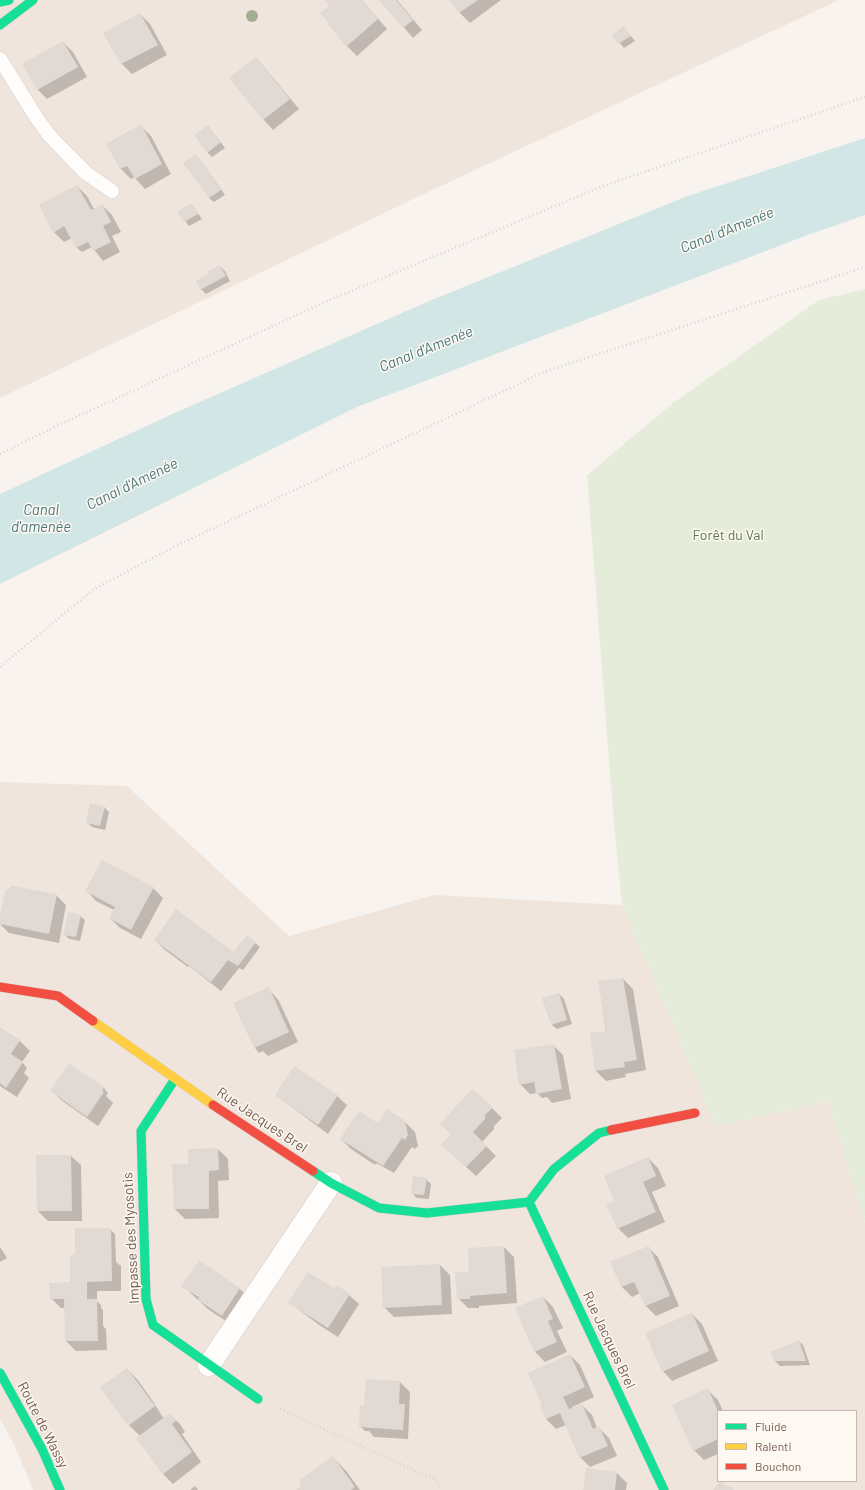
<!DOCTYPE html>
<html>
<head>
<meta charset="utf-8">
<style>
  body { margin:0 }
  #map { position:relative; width:865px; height:1490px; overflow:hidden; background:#f8f3ee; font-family:Barlow,sans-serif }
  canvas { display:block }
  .legend { position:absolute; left:717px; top:1410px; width:140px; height:72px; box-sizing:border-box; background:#fdf8f1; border:1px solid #c6b9b1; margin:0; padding:5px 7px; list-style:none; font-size:12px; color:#735a50 }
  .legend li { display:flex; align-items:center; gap:8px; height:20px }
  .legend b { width:20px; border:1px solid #c6b9b1 }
</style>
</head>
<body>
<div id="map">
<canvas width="865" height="1490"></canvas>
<ul class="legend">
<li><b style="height:5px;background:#16e098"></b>Fluide</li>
<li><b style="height:5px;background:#ffcf43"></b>Ralenti</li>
<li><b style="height:5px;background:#f24e42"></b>Bouchon</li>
</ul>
</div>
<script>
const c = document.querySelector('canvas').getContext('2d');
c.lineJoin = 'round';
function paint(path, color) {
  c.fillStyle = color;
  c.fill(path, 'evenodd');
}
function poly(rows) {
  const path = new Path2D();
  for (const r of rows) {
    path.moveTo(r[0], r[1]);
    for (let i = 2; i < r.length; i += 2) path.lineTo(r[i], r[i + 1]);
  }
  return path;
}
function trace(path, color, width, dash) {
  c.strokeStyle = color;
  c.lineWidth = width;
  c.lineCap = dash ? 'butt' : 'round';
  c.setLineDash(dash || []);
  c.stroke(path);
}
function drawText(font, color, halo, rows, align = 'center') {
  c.font = font + ' Barlow,sans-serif';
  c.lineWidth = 3;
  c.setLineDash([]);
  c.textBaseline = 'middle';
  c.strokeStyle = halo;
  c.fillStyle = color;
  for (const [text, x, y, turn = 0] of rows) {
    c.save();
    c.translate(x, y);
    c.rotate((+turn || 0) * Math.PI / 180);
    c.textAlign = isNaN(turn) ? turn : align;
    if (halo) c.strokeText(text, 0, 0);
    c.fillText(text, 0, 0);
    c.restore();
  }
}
paint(poly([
  [0,0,839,0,430,191,0,398],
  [0,782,127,786,289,936,434,895,622,905,716,1126,828,1101,865,1223,865,1490,33,1490,14,1444,0,1419],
  [718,1411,856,1411,856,1481,718,1481]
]), '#f0e5dd');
paint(poly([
  [865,289,865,1223,828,1101,716,1126,622,905,614,825,587,475,673,403,819,300]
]), '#e6ecda');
paint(poly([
  [865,138,865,215,805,236,357,407,0,584,0,494,168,416,427,302,685,197]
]), '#d2e6e6');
paint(poly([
  [326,0,362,0,387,29,357,56,347,46,331,6],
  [380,0,397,0,422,30,413,38],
  [451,0,501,0,470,23,460,13],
  [140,14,150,24,167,55,132,74,122,64,105,34],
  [624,28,635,41,624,48,613,35],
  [63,42,73,52,87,77,47,99,38,90],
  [256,58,265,68,299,109,273,130,264,120,231,78],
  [141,126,151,136,171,174,145,189,134,177,131,179,121,169,107,144],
  [208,126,225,148,212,157,207,152],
  [200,160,225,195,214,202,209,198],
  [77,186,87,196,94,209,102,205,112,215,121,232,112,236,120,252,103,261,92,247,82,252,77,248,72,238,64,242,54,232],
  [191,204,202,219,189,226,178,212],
  [220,266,225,271,230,281,206,294,201,289,210,275],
  [104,807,109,812,105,830,92,827,88,823],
  [153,888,163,898,141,939,120,928,110,918,114,910,96,901,87,891],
  [56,895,66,905,59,943,9,933,0,924,0,921],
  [80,916,85,920,80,941,69,939,64,934],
  [247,936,260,947,243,970,239,968,221,991,189,966,188,967,165,950,155,940,234,953],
  [623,979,633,989,646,1070,625,1074,626,1077,606,1081,596,1071,591,1034,606,1034,599,982],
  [269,989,279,1001,298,1042,268,1056,263,1051,259,1053,255,1048,234,1003],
  [559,994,564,999,572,1024,557,1029,552,1025],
  [0,1028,20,1041,30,1051,22,1062,27,1068,24,1073,29,1078,17,1097,0,1086],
  [553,1045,563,1055,571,1099,552,1103,547,1097,542,1098,537,1093,530,1094,520,1084],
  [85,1076,104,1088,108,1093,106,1096,113,1103,98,1126,61,1100,51,1090],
  [276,1095,337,1096,347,1105,328,1134],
  [492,1108,502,1118,494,1126,494,1129,482,1142,496,1156,476,1176,442,1145],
  [405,1122,415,1132,418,1146,415,1149,412,1147,394,1173,376,1163,375,1165,351,1149,341,1139,379,1124],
  [218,1149,228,1159,229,1180,218,1181,219,1218,185,1219,175,1209,189,1165],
  [37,1156,71,1156,81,1165,82,1221,48,1221,38,1211],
  [648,1158,658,1168,666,1186,652,1192,665,1222,628,1238,618,1228,615,1201],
  [426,1179,431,1184,429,1199,417,1198,412,1193],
  [110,1229,115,1234,116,1262,121,1266,121,1291,97,1291,97,1301,101,1305,101,1308,103,1310,103,1326,106,1329,107,1350,76,1351,66,1341,65,1308,61,1308,51,1298,71,1283,76,1256],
  [0,1247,7,1258,0,1262],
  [504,1247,514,1257,517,1303,479,1306,479,1308,468,1308,458,1298,470,1272],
  [648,1247,658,1257,679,1306,656,1316,646,1306,640,1293,632,1297,622,1287,611,1262],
  [199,1262,240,1289,250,1299,232,1325,209,1310,183,1286],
  [440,1265,450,1275,452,1314,394,1317,384,1307],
  [335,1290,349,1295,359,1304,338,1337,319,1325,289,1302],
  [543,1297,553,1307,563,1328,557,1331,567,1352,545,1362,535,1352,516,1308],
  [692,1314,702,1324,718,1361,672,1381,663,1371],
  [798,1341,803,1345,810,1365,780,1366,775,1361],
  [570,1355,580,1365,594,1397,572,1407,573,1409,582,1405,592,1415,597,1428,599,1428,609,1438,617,1456,590,1467,580,1457,566,1425,556,1429,546,1419],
  [127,1369,137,1379,152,1400,164,1419,170,1415,180,1424,185,1432,182,1434,201,1462,173,1484,163,1474,138,1438,140,1436,129,1425],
  [400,1382,410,1392,408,1439,374,1437,369,1431,365,1431,360,1426,365,1408],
  [708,1390,718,1400,723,1411,718,1411,718,1454,704,1460,694,1450],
  [333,1457,347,1472,360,1490,298,1490],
  [587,1469,617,1473,627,1483,626,1490,584,1490],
  [195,1486,198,1490,190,1490]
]), '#0003');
paint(poly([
  [325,0,362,0,378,19,346,47,328,24,329,24,320,13,329,6],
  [379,0,396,0,413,20,403,28],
  [449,0,478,0,459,13],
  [140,13,158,45,121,64,103,33],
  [624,26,631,36,618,44,612,35],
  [63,41,78,67,37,90,22,64],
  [256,57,290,99,263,120,229,78],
  [141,124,162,164,135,179,127,166,120,169,106,144],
  [208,125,221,142,207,153,194,135],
  [196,154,221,190,209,198,183,163],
  [77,185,91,210,102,204,111,222,103,226,111,242,93,251,88,242,76,248,64,226,53,233,39,205],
  [191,203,198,214,184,222,177,212],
  [220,265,226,276,200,290,196,281,209,274,208,271],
  [90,803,105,806,100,826,86,823],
  [102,860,154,887,131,930,109,918,115,907,85,891],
  [12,886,57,894,49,934,0,924,0,916,5,891],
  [176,909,234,952,247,935,256,942,238,966,228,960,211,982,154,940],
  [68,912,81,915,76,937,63,935],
  [623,978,637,1060,624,1062,625,1067,595,1071,590,1033,606,1031,598,981],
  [269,987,289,1032,254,1048,233,1003],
  [559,993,567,1020,551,1025,542,998],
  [0,1027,20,1040,11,1054,23,1062,6,1088,0,1083],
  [554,1044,562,1089,536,1094,534,1082,519,1085,514,1050],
  [69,1063,104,1087,102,1091,104,1092,87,1117,50,1091],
  [294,1066,338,1095,318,1125,275,1095],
  [472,1089,493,1107,485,1115,485,1119,473,1132,487,1146,466,1167,441,1145,451,1134,440,1124],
  [387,1109,405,1121,408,1135,405,1140,402,1138,383,1166,340,1139,359,1111,378,1123],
  [218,1148,219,1170,209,1171,209,1209,174,1209,172,1164,188,1164,188,1149],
  [36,1155,71,1155,72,1211,37,1211],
  [648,1157,656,1176,643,1182,656,1212,617,1229,606,1204,614,1201,604,1176],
  [413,1176,427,1178,424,1195,411,1194],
  [75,1228,111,1228,112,1281,87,1282,87,1299,97,1299,98,1341,65,1341,64,1299,50,1299,49,1283,70,1282,70,1255,75,1255],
  [504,1246,507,1293,470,1296,470,1299,457,1299,455,1272,469,1272,468,1248],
  [649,1246,670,1296,645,1306,634,1282,621,1287,610,1262],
  [199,1260,240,1288,222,1316,198,1300,199,1297,181,1287],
  [440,1264,442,1305,383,1308,381,1267],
  [308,1272,334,1288,337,1285,350,1294,328,1328,288,1303],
  [543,1296,553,1319,548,1321,557,1342,534,1352,515,1308],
  [692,1313,709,1351,662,1372,645,1333],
  [799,1340,806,1361,774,1361,770,1352],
  [570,1354,585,1387,563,1397,569,1409,582,1404,593,1429,599,1426,608,1446,579,1458,560,1413,546,1419,540,1407,542,1406,528,1373],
  [127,1368,155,1406,128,1426,100,1387],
  [366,1379,400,1381,399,1404,405,1404,403,1430,359,1427,360,1405,364,1405],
  [708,1388,718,1411,718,1439,693,1451,672,1405],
  [170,1413,176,1421,172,1424,192,1452,163,1474,136,1438],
  [333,1456,355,1487,351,1490,296,1490,302,1486,299,1481],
  [586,1468,617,1472,615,1490,583,1490],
  [720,1481,728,1487,729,1486,734,1490,713,1490]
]), '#e1d9d4');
const lane = poly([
  [0,59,36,117,49,135,69,156,86,173,112,191]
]);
const street = poly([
  [209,1365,331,1183]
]);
const fast = poly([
  [0,2,9,0],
  [0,25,33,0],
  [175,1079,141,1131,146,1299,153,1325,258,1399],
  [313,1171,331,1183,379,1208,427,1213,529,1202,554,1169,599,1133,611,1130],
  [529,1202,664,1490],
  [0,1373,42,1449,60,1490]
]);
const slow = poly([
  [93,1021,213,1105]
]);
const jam = poly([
  [0,987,58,996,93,1021],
  [213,1105,313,1171],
  [611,1130,695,1113]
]);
trace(lane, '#d5cfc9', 15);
trace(street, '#d5cfc9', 23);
trace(fast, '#d6d0ca', 10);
trace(slow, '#d6d0ca', 10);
trace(jam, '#d6d0ca', 10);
trace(poly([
  [0,454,59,425,325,302,603,186,865,97],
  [0,667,94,589,174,547,544,372,865,267],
  [280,1409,438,1481,441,1490]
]), '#dad2d0', 2.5, [1, 3]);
trace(lane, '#fefdfc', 14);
trace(street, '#fefdfc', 22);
trace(fast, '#16e098', 9);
trace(slow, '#ffcf43', 9);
trace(jam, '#f24e42', 9);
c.fillStyle = '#a2af94';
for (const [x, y] of [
  [252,16]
]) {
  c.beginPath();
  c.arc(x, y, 6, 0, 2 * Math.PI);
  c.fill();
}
drawText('14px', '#5b784a', '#fdf8f1', [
  ["Forêt du Val",728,535]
]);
drawText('14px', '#735a50', '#fdf8f1', [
  ["Rue Jacques Brel",262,1120,34],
  ["Impasse des Myosotis",131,1238,-93],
  ["Rue Jacques Brel",609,1340,65],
  ["Route de Wassy",43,1425,63]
]);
drawText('italic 15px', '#49787d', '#fdf8f1', [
  ["Canal d'Amenée",727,230,-22],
  ["Canal d'Amenée",426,349,-22],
  ["Canal d'Amenée",132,484,-26],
  ["Canal",41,510],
  ["d'amenée",41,527]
]);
</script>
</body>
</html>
